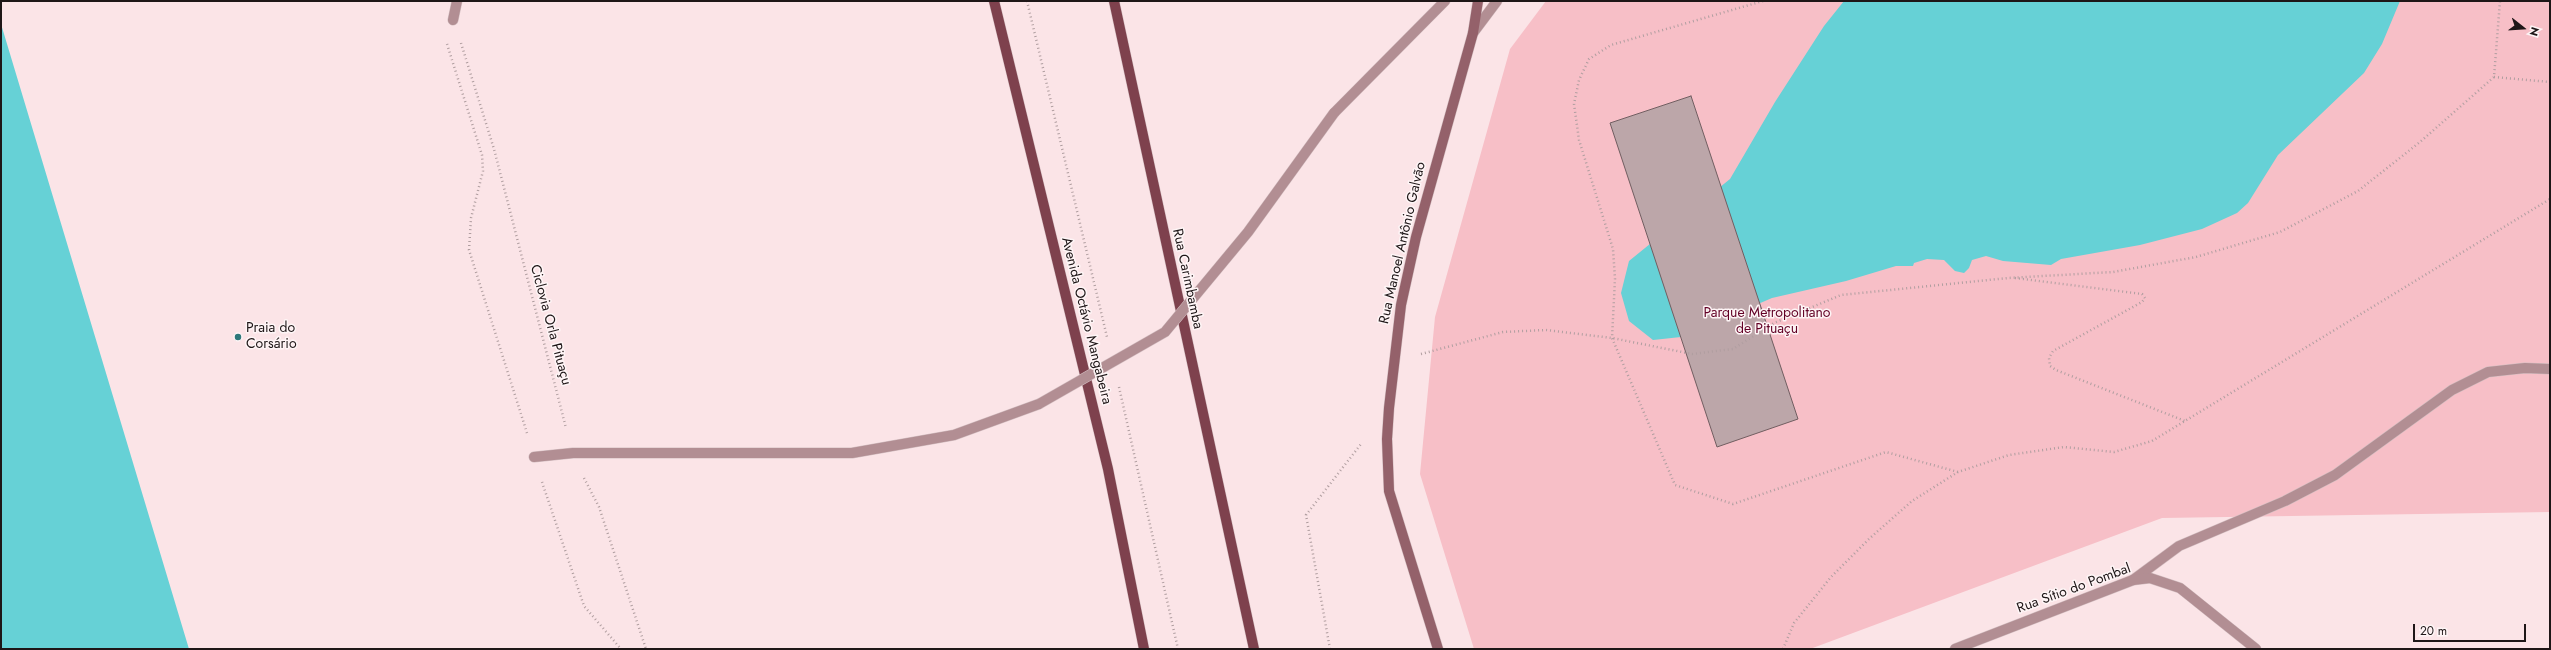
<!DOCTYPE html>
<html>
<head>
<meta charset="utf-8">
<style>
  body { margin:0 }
  #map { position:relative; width:2551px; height:650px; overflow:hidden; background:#fbe4e7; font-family:Jost,sans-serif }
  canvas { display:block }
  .frame { position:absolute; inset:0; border:2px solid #1e1617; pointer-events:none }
  .north { position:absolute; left:2503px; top:8px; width:40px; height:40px; -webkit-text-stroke:3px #fef5f6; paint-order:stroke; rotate:107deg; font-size:11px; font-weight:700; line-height:16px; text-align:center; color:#1e1617 }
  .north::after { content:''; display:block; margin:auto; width:14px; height:18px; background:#1e1617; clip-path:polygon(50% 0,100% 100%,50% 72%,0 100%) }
  .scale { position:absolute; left:2413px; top:624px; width:113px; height:18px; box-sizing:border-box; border:2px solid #1e1617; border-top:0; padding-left:5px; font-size:12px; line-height:14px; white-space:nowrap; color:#1e1617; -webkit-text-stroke:3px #fef5f6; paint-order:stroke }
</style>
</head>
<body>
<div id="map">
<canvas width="2551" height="650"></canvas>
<div class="frame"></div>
<div class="north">N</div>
<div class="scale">20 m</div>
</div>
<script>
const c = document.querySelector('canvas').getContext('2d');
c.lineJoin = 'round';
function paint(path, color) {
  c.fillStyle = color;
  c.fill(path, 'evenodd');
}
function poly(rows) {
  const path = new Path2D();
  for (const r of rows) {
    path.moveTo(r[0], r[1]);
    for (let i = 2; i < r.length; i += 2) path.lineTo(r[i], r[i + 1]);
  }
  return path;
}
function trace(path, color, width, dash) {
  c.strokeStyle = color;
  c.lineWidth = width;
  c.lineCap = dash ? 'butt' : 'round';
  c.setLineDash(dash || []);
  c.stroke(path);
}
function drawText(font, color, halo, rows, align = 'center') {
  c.font = font + ' Jost,sans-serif';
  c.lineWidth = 3;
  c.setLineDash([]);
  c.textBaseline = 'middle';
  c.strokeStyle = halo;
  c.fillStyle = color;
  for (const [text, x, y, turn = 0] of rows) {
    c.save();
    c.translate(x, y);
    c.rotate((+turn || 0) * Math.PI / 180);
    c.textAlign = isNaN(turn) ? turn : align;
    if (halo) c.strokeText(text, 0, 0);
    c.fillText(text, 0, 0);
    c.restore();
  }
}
paint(poly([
  [1546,1,2550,1,2550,512,2162,518,1810,649,1474,649,1420,474,1435,317,1510,49]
]), '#f7bfc7');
paint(poly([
  [1844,1,2400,1,2382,44,2364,73,2278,155,2248,203,2237,213,2202,229,2140,245,2061,259,2051,265,2003,261,1986,256,1972,260,1969,268,1964,273,1955,271,1944,260,1927,259,1914,263,1913,266,1896,266,1846,281,1772,298,1681,337,1653,340,1629,321,1621,293,1629,261,1730,179,1775,102,1824,26],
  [1,24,189,649,1,649]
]), '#66d1d6');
const building = poly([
  [1691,96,1798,419,1717,447,1610,123,1691,96]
]);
paint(building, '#bca6a9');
trace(building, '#715e61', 1);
const lane = poly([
  [2133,580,2179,546,2285,501,2335,475,2452,390,2488,372,2525,368,2550,369]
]);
const street = poly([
  [453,20,457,1],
  [1473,33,1497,1],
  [1334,113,1445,1],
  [534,457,573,453,852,453,954,435,1039,404],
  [1955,649,2133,580,2150,578,2180,588,2256,649]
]);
const secondary = poly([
  [1438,649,1389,491,1387,439,1389,408,1401,305,1416,237,1473,33,1478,1]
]);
const primary = poly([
  [994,1,1108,469,1144,649],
  [1114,1,1254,649]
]);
trace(lane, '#d3bfc2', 11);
trace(street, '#d3bfc2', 11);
trace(secondary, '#d3bfc2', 11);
trace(primary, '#d3bfc2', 11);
trace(poly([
  [1027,1,1107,337],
  [1763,1,1611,45,1589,59,1579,80,1574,104,1579,140,1613,249,1615,279,1612,338,1675,485,1733,504,1886,452,1958,472],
  [461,43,494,149,566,428],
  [447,44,482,155,483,171,471,218,469,250,527,433],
  [2494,77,2550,82],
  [2015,278,2142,294,2145,298,2142,302,2053,351,2049,358,2050,366,2056,370,2185,421],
  [1421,354,1503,332,1546,330,1612,338,1692,354,1733,349,1774,323,1841,295,2008,278,2113,272,2196,257,2280,232,2358,191,2420,142,2494,77,2500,1],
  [1119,387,1178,649],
  [584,478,599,507,646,649],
  [542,482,584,606,621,649],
  [1330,649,1306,515,1361,444],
  [1783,649,1794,623,1831,577,1870,538,1912,501,1958,472,2009,455,2064,447,2114,452,2152,441,2550,199]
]), '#b09ea0', 2.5, [1, 3]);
trace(lane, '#b28e93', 10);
trace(street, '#b28e93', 10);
trace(secondary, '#94616a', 10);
trace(primary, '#7e414d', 10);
const streetBridge = poly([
  [1039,404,1165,332,1248,232,1334,113]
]);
trace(streetBridge, '#d3bfc2', 11, []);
trace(streetBridge, '#b28e93', 10);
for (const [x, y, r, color] of [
  [238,337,4,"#2d777a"]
]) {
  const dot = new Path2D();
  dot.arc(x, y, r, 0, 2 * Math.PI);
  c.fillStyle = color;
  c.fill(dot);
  trace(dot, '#fef5f6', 1.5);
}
drawText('14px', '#1e1617', '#fef5f6', [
  ["Rua Manoel Antônio Galvão",1403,243,-77],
  ["Rua Carimbamba",1187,279,78],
  ["Avenida Octávio Mangabeira",1086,321,76],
  ["Ciclovia Orla Pituaçu",550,325,75],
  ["Rua Sítio do Pombal",2074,589,-20]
]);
drawText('14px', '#620025', '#fef5f6', [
  ["Parque Metropolitano",1767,314],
  ["de Pituaçu",1767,330]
]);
drawText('14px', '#1e1617', '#fef5f6', [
  ["Praia do",246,329],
  ["Corsário",246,345]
], 'left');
</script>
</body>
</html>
